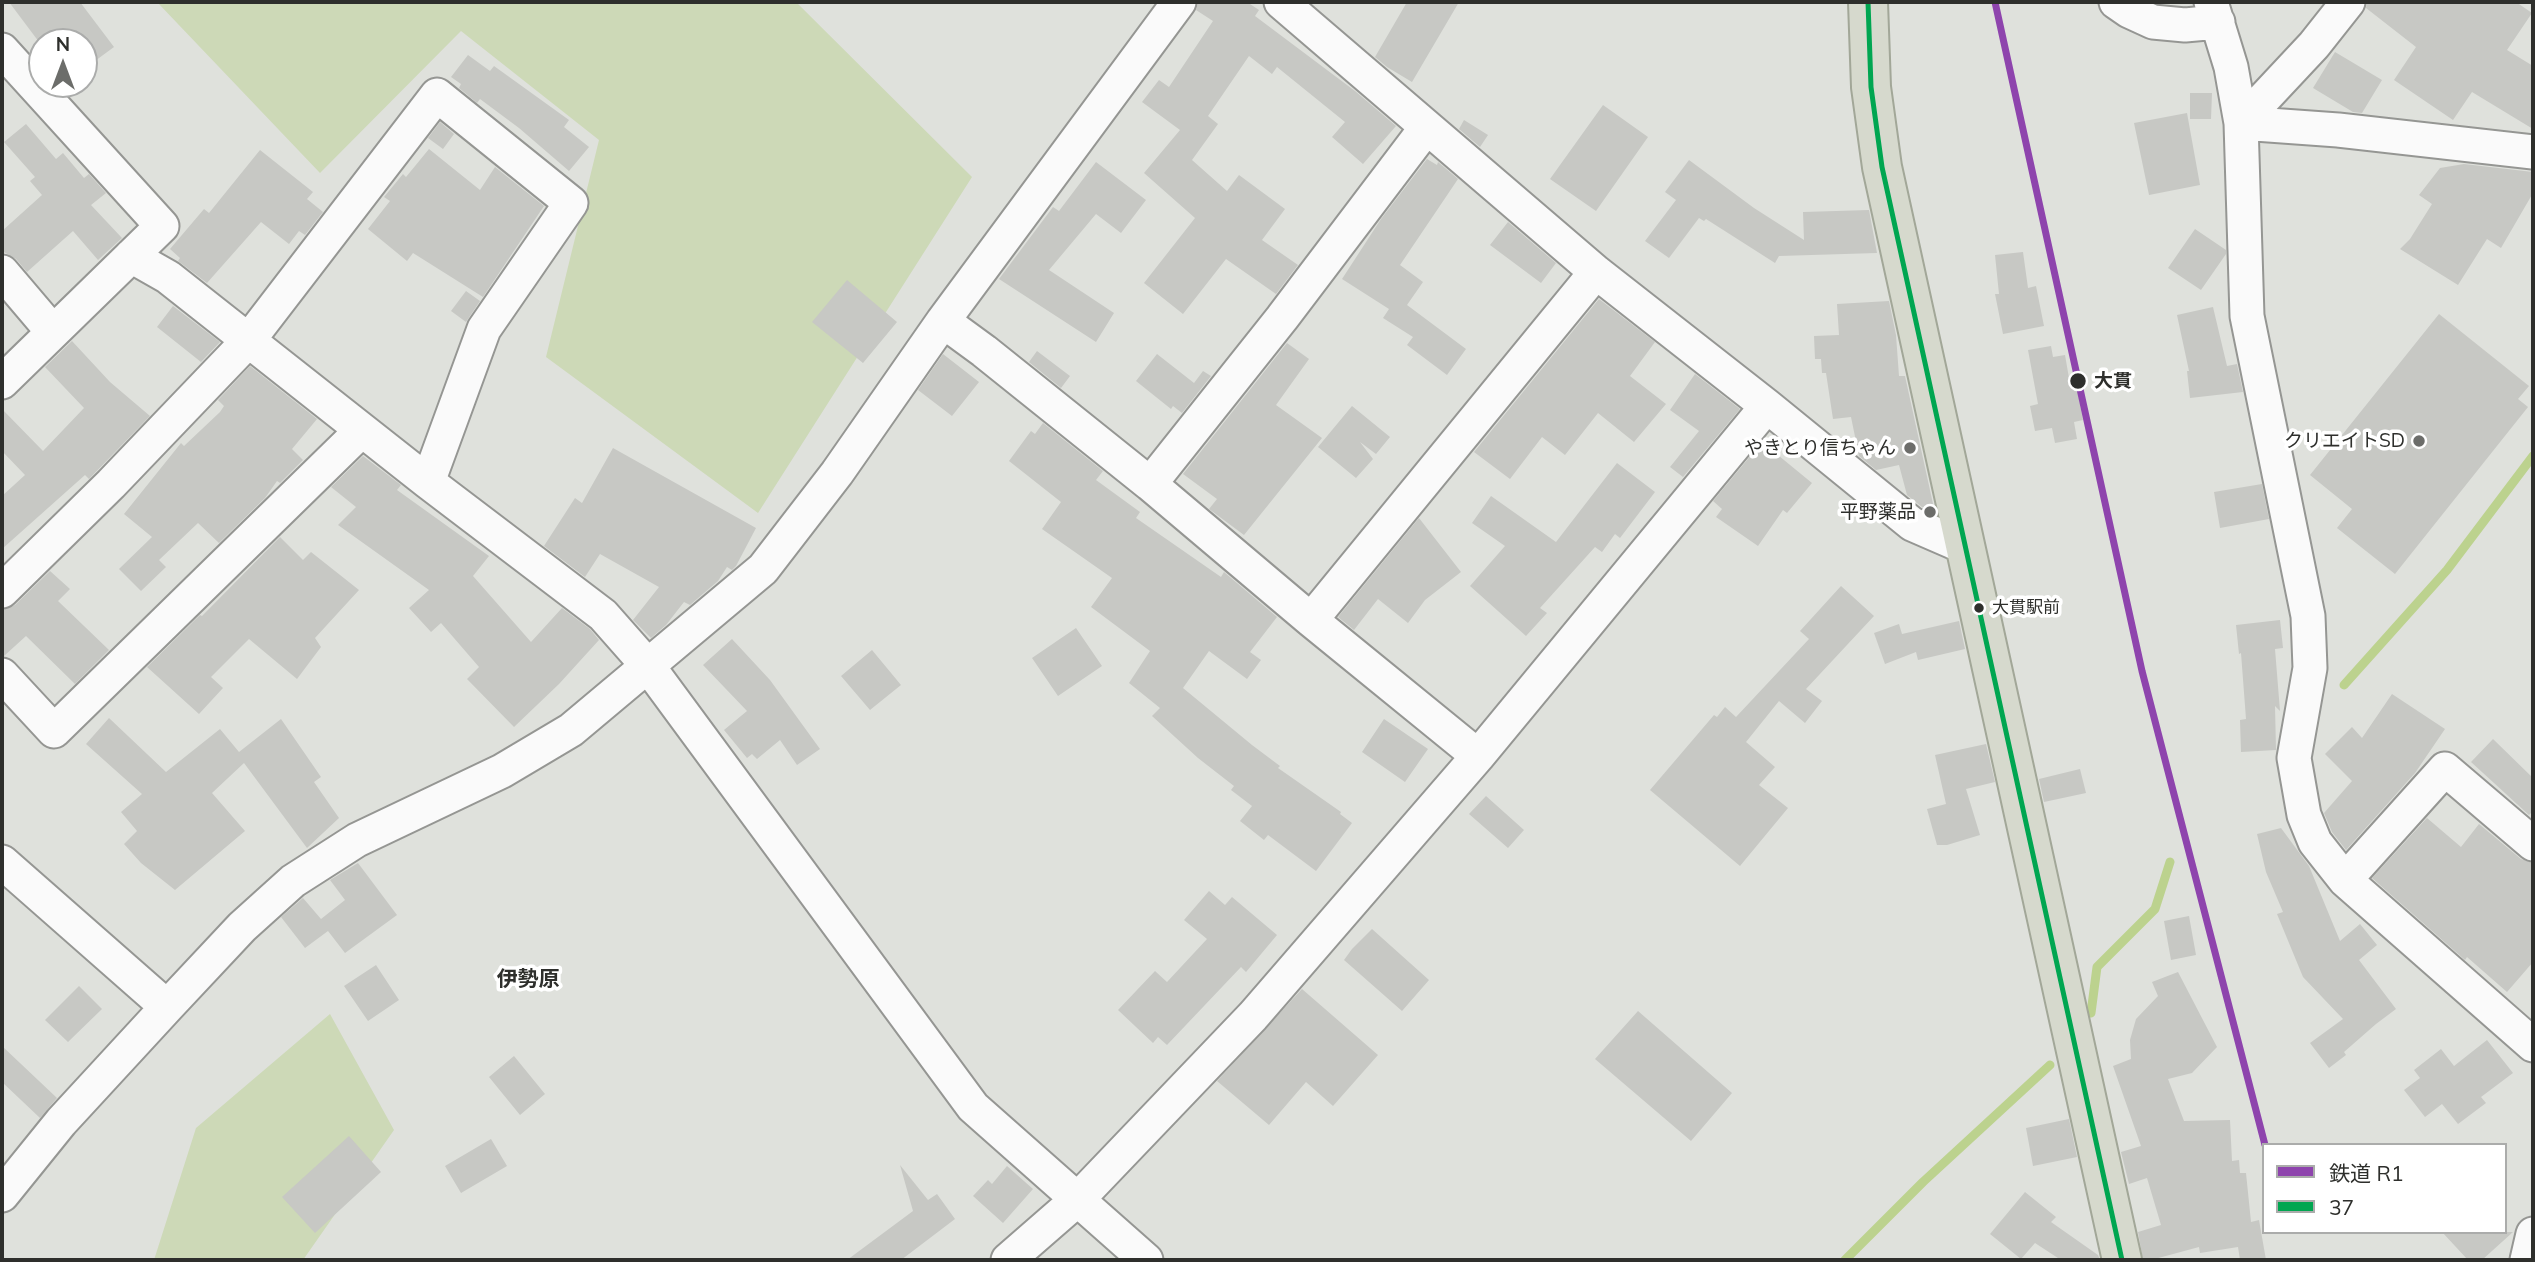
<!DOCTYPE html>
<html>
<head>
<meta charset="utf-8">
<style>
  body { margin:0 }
  #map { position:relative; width:2535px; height:1262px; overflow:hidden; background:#dfe1dc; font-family:Mulish,"Noto Sans JP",sans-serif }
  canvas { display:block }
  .frame { position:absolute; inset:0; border:4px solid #2e2f2c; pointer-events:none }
  .legend { position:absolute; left:2262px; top:1143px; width:245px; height:91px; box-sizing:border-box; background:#fff; border:2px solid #abacab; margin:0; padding:9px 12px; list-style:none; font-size:21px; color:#2e2f2c }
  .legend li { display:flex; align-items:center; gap:14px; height:35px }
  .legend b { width:35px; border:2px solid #abacab }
  .north { position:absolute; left:28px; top:28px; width:70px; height:70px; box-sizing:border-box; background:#fff; border:2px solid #abacab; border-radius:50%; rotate:0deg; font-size:19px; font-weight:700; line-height:28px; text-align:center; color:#2e2f2c }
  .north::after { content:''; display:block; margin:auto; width:24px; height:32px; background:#6c6d6a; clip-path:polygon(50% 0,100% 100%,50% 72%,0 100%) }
</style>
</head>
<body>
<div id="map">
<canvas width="2535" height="1262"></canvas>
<div class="frame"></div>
<ul class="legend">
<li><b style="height:9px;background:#8e44ad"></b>鉄道 R1</li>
<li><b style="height:9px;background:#00a651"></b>37</li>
</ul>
<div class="north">N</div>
</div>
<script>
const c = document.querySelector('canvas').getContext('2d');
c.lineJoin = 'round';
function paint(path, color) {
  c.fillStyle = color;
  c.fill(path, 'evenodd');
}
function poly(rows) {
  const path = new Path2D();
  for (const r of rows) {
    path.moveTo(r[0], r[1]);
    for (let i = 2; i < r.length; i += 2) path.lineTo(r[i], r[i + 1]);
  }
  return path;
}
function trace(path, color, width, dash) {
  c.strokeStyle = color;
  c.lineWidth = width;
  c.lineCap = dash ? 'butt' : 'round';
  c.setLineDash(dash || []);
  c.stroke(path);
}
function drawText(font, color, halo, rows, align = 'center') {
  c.font = font + ' Mulish,"Noto Sans JP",sans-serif';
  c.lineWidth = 7;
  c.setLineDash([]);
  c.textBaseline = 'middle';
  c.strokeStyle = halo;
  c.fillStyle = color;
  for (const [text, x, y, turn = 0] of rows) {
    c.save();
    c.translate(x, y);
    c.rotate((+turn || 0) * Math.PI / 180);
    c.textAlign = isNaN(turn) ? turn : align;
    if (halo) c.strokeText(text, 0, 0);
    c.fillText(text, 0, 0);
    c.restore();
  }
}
paint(poly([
  [157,2,796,2,972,177,758,513,546,357,599,140,461,31,320,173],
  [330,1014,394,1130,303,1260,154,1260,196,1128]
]), '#cdd9b7');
trace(poly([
  [2344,685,2447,570,2533,456],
  [2091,1013,2097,967,2155,909,2170,862],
  [1845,1260,1923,1182,2050,1065]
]), '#bcd28e', 9);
paint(poly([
  [9,2,80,2,114,47,84,69,84,42,39,42],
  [1198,2,1247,2,1259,10,1255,16,1355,91,1396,126,1363,164,1332,137,1345,122,1277,67,1272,74,1249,56,1208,116,1218,124,1192,160,1227,191,1239,175,1285,209,1262,240,1298,265,1276,294,1226,259,1183,314,1144,283,1195,218,1144,173,1180,130,1142,102,1159,80,1169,87,1213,21,1196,10],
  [1407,2,1459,2,1412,82,1387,67,1375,57],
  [2367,2,2516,2,2532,13,2507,50,2533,66,2533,129,2472,92,2453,120,2394,80,2416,47,2366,8],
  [2335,52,2382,80,2362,113,2353,112,2313,88],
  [468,55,490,71,494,66,569,120,564,127,589,147,569,171,519,128,480,99,477,103,459,88,461,84,451,77],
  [2190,93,2212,93,2211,119,2190,119],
  [1603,105,1648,137,1596,211,1550,179],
  [2187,113,2200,185,2149,195,2134,123],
  [1464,120,1488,135,1480,147,1459,129],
  [440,122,454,134,443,149,428,138],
  [26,124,56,159,63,153,84,178,89,174,106,193,91,205,122,238,98,260,73,231,27,272,16,259,2,251,2,231,42,195,30,181,35,177,4,142],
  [429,149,480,190,495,167,544,206,483,297,413,253,407,261,368,229,390,201,384,197,403,174,406,177],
  [260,150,313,192,307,199,323,212,305,235,299,231,289,244,261,222,207,283,178,261,180,258,170,249,204,209,209,213],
  [1427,159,1437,165,1438,162,1458,179,1400,265,1423,282,1407,305,1466,349,1447,375,1407,345,1413,337,1383,318,1389,309,1342,279,1381,219],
  [1689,160,1754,208,1804,240,1803,212,1869,210,1877,253,1779,256,1775,263,1706,219,1704,221,1699,218,1669,258,1645,241,1676,200,1665,192],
  [1096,162,1146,200,1121,233,1096,214,1049,270,1114,313,1096,342,999,279,1053,207,1059,211],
  [2464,164,2533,172,2533,193,2501,248,2487,239,2458,285,2400,249,2410,239,2432,204,2419,195,2440,168],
  [1508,222,1556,263,1541,283,1490,245],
  [2195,229,2226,250,2226,254,2201,290,2168,268],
  [2023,252,2028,288,2036,286,2044,326,2003,334,1995,294,1999,294,1995,255],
  [847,280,897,322,863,363,812,322],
  [466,291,480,301,466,322,451,311],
  [1599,299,1655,342,1630,376,1666,404,1634,442,1598,413,1565,455,1542,437,1510,479,1474,452],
  [1889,301,1896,335,1899,376,1905,376,1935,513,1922,507,1907,495,1899,465,1876,470,1859,456,1851,417,1833,419,1826,373,1822,373,1821,359,1815,359,1814,336,1839,335,1837,304],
  [173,306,220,342,201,362,157,327],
  [2213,307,2227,366,2237,364,2243,392,2190,398,2187,371,2189,371,2177,315],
  [2439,314,2529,386,2518,399,2528,407,2395,574,2337,528,2352,509,2310,475],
  [72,341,110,382,150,416,89,479,85,475,2,549,2,496,25,475,2,451,2,409,43,451,84,408,45,367],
  [1287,343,1309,359,1276,405,1322,438,1244,535,1209,509,1217,499,1183,474],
  [2051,346,2053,357,2065,355,2069,378,2075,377,2083,420,2074,422,2077,439,2055,443,2052,428,2035,431,2030,406,2038,404,2028,350],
  [1037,351,1070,376,1061,388,1029,362],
  [943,354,979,382,952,416,918,390],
  [1157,354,1194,383,1203,371,1211,376,1182,413,1173,406,1171,409,1136,381],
  [250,366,317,419,292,449,303,460,280,483,277,481,265,498,219,543,198,523,159,560,166,567,141,591,119,569,152,537,124,514,181,443,184,446,220,412,224,406,218,400],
  [1695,374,1740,409,1683,477,1670,467,1699,431,1670,410],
  [1352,406,1390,437,1376,454,1360,442,1373,459,1356,478,1318,447],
  [1043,423,1103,471,1096,480,1140,512,1136,518,1221,577,1224,572,1277,617,1250,652,1261,660,1247,679,1209,651,1183,688,1252,745,1280,766,1278,768,1341,812,1340,814,1352,823,1316,871,1268,835,1264,840,1240,821,1252,806,1231,790,1234,786,1198,758,1152,716,1160,708,1129,683,1150,651,1091,607,1112,578,1042,529,1061,502,1009,461,1031,431,1035,434],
  [1762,442,1812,483,1787,513,1783,510,1758,546,1716,517,1722,509,1713,501],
  [613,448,756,528,736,566,732,570,727,567,718,581,690,605,684,602,666,625,651,638,633,620,659,587,600,554,585,577,544,546,575,498,582,503],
  [363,456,401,485,397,490,489,556,473,576,531,642,562,608,590,629,599,640,559,684,514,727,467,679,479,667,441,623,431,632,409,608,429,590,338,525,356,507,331,487],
  [1617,463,1655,492,1620,538,1615,534,1602,552,1595,547,1540,608,1547,613,1526,636,1470,586,1505,546,1472,523,1491,496,1556,542],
  [2262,484,2269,519,2220,528,2214,492],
  [1419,518,1461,572,1425,600,1408,623,1378,599,1354,630,1338,617],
  [280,537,303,560,311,552,359,590,315,638,321,647,297,679,249,639,211,677,223,688,199,714,147,667,200,615,202,616],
  [50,571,70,589,58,601,109,650,75,684,26,636,4,656,2,656,2,610,15,605],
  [1841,586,1874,616,1806,689,1822,701,1805,723,1779,701,1746,742,1775,767,1759,785,1788,808,1740,866,1650,790,1714,715,1717,717,1725,707,1736,717,1809,639,1800,631],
  [2280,620,2283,648,2275,649,2280,711,2275,706,2276,750,2241,752,2240,720,2246,719,2241,653,2239,654,2236,625],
  [1959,621,1965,649,1918,660,1916,652,1885,664,1874,633,1899,624,1902,634],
  [1076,628,1102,666,1058,696,1032,658],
  [732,639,770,680,820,749,797,765,780,740,757,759,752,754,747,758,724,730,747,711,703,665],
  [872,650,901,685,870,710,841,676],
  [2392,694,2445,729,2415,773,2346,850,2332,832,2324,813,2352,781,2325,754,2352,727,2362,738],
  [109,718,166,772,220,729,239,752,281,719,321,777,314,782,339,818,307,848,244,763,212,793,245,831,175,890,141,863,124,844,137,831,121,812,142,794,86,744],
  [1384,719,1428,749,1405,782,1362,752],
  [2493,739,2533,778,2533,811,2529,815,2471,762],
  [1986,744,1995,782,1966,789,1980,835,1947,845,1937,845,1927,809,1946,804,1935,755],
  [2080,769,2086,793,2044,802,2039,779],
  [1486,796,1524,830,1508,848,1469,814],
  [2427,818,2461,847,2479,824,2521,859,2533,863,2533,962,2507,992,2467,957,2465,960,2372,878],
  [2281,828,2309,866,2340,941,2360,924,2377,945,2359,960,2396,1009,2376,1024,2344,1052,2346,1055,2329,1068,2310,1043,2343,1019,2303,977,2277,914,2283,912,2266,872,2257,834],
  [358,863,397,915,345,953,328,931,305,948,281,917,303,898,321,919,345,900,330,880],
  [1209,891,1225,905,1232,897,1277,935,1246,972,1241,967,1167,1045,1158,1037,1153,1043,1118,1010,1155,971,1167,982,1207,939,1184,920],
  [2189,916,2196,955,2171,960,2164,921],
  [1372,929,1429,980,1402,1011,1344,960,1352,949],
  [376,965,399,1000,368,1021,344,986],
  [2178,972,2217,1047,2192,1073,2168,1079,2184,1121,2230,1120,2232,1161,2239,1160,2240,1173,2246,1173,2251,1222,2259,1220,2266,1260,2240,1260,2238,1247,2200,1253,2199,1247,2151,1260,2143,1260,2138,1232,2161,1225,2147,1178,2129,1184,2121,1152,2141,1146,2113,1066,2131,1059,2130,1040,2136,1019,2158,996,2152,982],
  [79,986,102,1009,68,1042,45,1020],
  [1302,989,1378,1055,1333,1106,1306,1082,1269,1125,1217,1081],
  [1638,1011,1732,1093,1691,1141,1595,1059],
  [2487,1040,2513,1073,2481,1097,2486,1103,2458,1124,2442,1104,2425,1117,2404,1090,2420,1078,2414,1070,2441,1049,2454,1066],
  [2,1046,57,1098,40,1118,2,1082],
  [514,1056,545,1094,520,1115,489,1077],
  [2069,1119,2077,1157,2033,1166,2026,1128],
  [349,1136,381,1172,315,1233,282,1197],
  [491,1139,507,1166,461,1193,445,1166],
  [900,1165,928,1200,937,1194,955,1219,901,1260,847,1260,913,1211],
  [1007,1166,1033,1189,1003,1223,973,1196,988,1180,992,1184],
  [2025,1192,2056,1217,2051,1222,2098,1255,2100,1260,2061,1260,2035,1243,2021,1259,1990,1234],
  [2442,1232,2513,1232,2482,1260,2468,1260]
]), '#c7c8c4');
const minor = poly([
  [1281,2,1596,272,1767,406,1912,524,1965,547],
  [2116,2,2129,11,2153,22,2185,25,2218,22],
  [2211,2,2231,67,2241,123,2247,316,2308,616,2310,668,2294,758,2304,815,2315,842,2345,880,2533,1045],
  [2,50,162,226,2,382],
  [2241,123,2338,130,2533,152],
  [2241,123,2314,45,2348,2],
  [131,256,168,277,428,482,603,615,648,666,973,1107,1146,1260],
  [2,272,53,332],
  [943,321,984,351,1150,484,1311,620,1478,756],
  [1150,484,1282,318,1426,128],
  [2,591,111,484,248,341,437,95,571,203,484,329,428,482],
  [1311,620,1596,272],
  [2,675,54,731,362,430],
  [2,862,167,1007],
  [2345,880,2445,769,2533,844],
  [2,1195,61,1122,167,1007,242,927,293,881,357,840,502,771,571,730,763,569,837,473,943,321,1179,2],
  [1008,1260,1078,1199,1253,1016,1478,756,1767,406],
  [2527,1260,2533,1234]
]);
const highway = poly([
  [1868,2,1871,87,1882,167,2122,1260]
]);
trace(minor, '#959693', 37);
trace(highway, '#a2a798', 42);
trace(minor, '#fafafa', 33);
trace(highway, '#d6d9cd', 38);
trace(poly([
  [1868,2,1871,87,1882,167,2122,1260]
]), '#00a651', 5);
trace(poly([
  [1995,2,2142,671,2265,1145]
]), '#8e44ad', 7);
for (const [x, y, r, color] of [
  [2078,381,9,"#2e2f2c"],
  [2419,441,7,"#6c6d6a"],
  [1910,448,7,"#6c6d6a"],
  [1930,512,7,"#6c6d6a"],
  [1979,608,6,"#2e2f2c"]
]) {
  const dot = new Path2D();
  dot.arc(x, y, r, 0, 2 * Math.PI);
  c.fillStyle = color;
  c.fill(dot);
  trace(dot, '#fff', 2.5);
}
drawText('17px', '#2e2f2c', '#fff', [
  ["大貫駅前",1992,608]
], 'left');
drawText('bold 19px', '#2e2f2c', '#fff', [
  ["大貫",2094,381]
], 'left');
drawText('19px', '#2e2f2c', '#fff', [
  ["クリエイトSD",2405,441],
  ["やきとり信ちゃん",1896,448],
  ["平野薬品",1916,512]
], 'right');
drawText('bold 21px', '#2e2f2c', '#fff', [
  ["伊勢原",528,980]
]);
</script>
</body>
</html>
